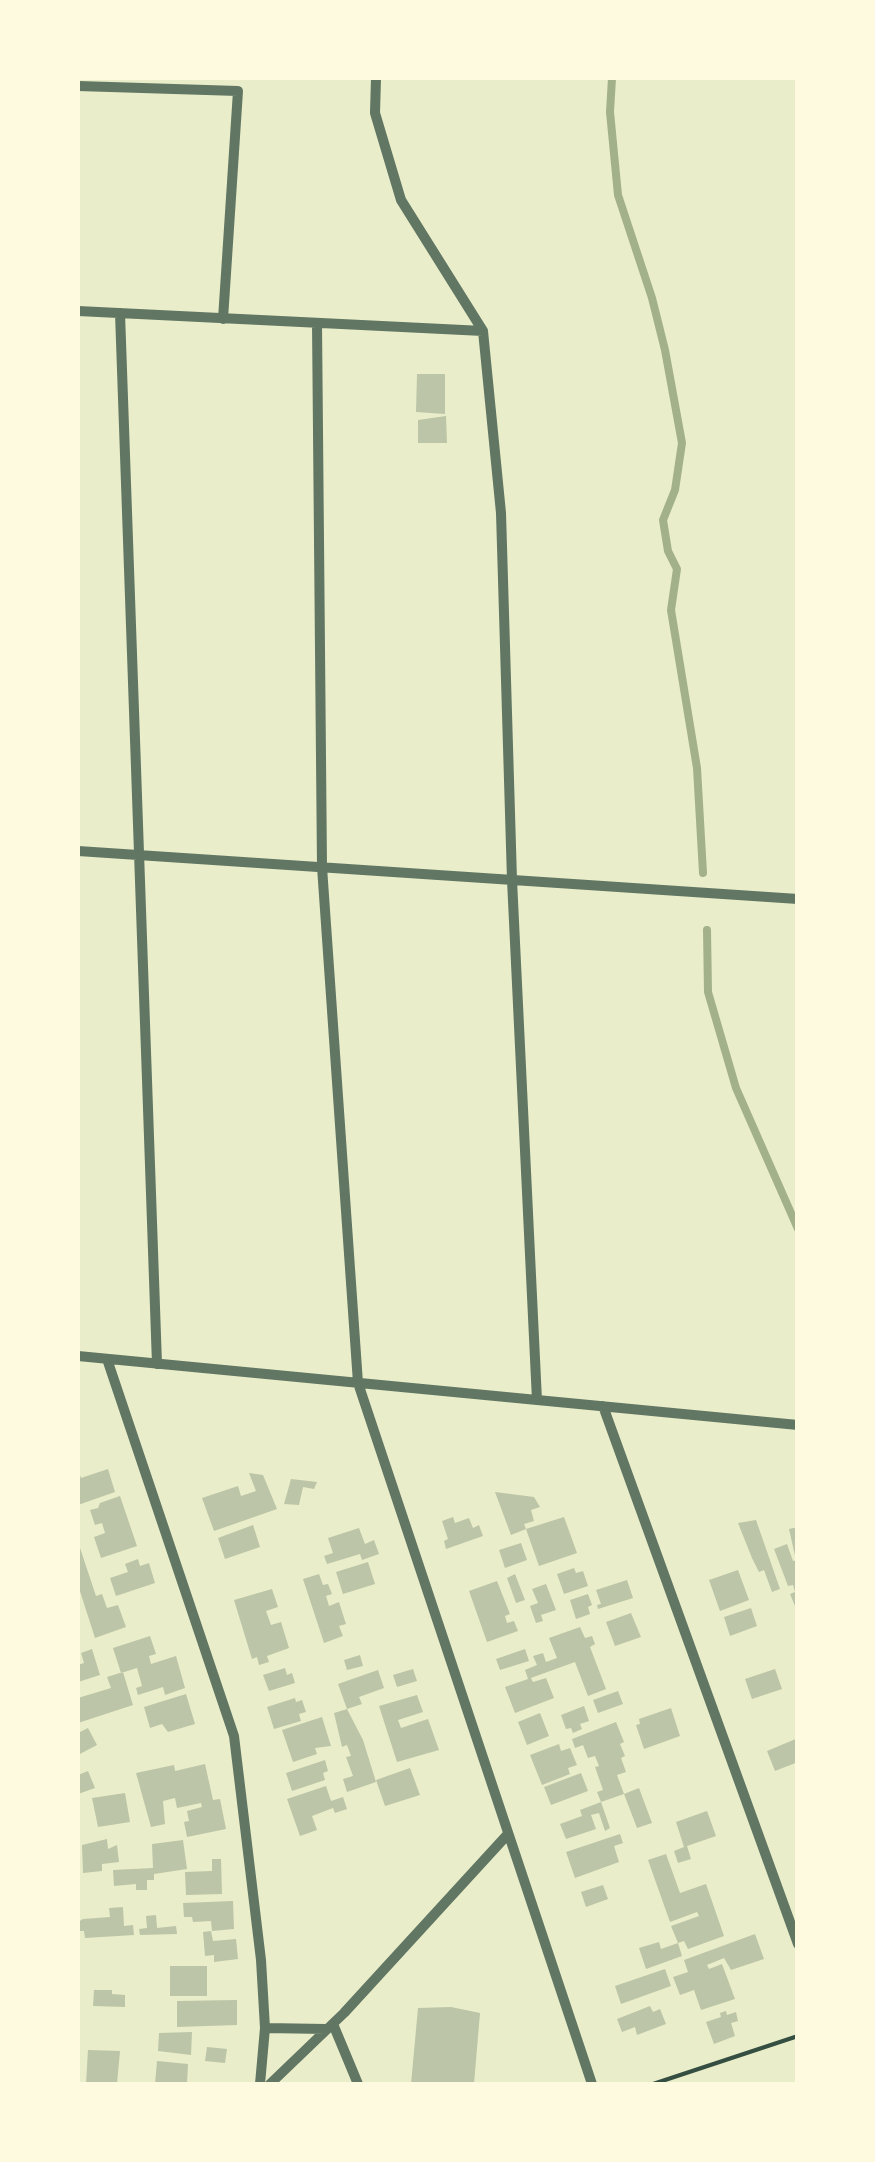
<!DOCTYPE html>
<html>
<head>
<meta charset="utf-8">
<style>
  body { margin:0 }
  #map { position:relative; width:875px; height:2162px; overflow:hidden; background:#e9edc9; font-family:"Golos Text",sans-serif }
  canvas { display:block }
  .frame { position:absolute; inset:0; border:80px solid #fefae0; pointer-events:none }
</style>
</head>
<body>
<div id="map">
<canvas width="875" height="2162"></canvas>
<div class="frame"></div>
</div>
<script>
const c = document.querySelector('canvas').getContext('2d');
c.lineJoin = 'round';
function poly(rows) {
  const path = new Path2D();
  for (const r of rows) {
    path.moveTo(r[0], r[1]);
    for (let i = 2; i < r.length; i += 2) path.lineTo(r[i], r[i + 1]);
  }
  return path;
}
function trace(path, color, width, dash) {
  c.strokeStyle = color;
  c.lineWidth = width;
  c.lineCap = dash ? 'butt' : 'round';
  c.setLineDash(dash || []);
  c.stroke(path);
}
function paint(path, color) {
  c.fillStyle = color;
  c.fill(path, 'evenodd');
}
trace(poly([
  [612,78,610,112,618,195,652,298,665,350,682,443,675,490,663,520,668,551,677,569,671,610,697,768,703,873],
  [707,930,708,992,736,1088,798,1229]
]), '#a3b18a', 8);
paint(poly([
  [417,374,445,374,445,414,416,412],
  [446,416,447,443,418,443,418,420],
  [108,1469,115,1492,78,1505,78,1470,81,1478],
  [249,1473,263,1475,277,1509,214,1531,202,1498,238,1486,241,1496,256,1491],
  [291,1479,317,1482,314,1489,303,1487,299,1505,284,1504],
  [495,1492,534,1497,540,1507,531,1510,534,1521,524,1524,526,1529,511,1535],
  [120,1496,137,1546,101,1558,94,1537,105,1533,102,1523,95,1525,90,1510,98,1508,100,1503],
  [453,1517,455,1523,469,1518,473,1528,479,1525,483,1536,446,1549,444,1541,448,1539,442,1521],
  [564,1517,577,1553,539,1566,526,1529],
  [756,1520,780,1589,772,1592,764,1570,759,1572,752,1558,738,1523],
  [253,1525,260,1547,225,1559,218,1538],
  [798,1527,798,1560,796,1560,789,1529],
  [359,1528,365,1544,374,1540,379,1554,362,1560,360,1554,327,1564,324,1556,333,1553,328,1538],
  [78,1542,96,1596,102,1594,107,1608,118,1605,126,1627,95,1638,78,1585],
  [521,1543,527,1560,505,1568,499,1550],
  [787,1544,793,1561,798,1560,797,1611,790,1594,795,1592,793,1585,788,1586,774,1549],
  [138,1559,140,1566,149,1563,155,1583,116,1596,110,1578,128,1572,125,1564],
  [368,1562,375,1584,343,1594,336,1572],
  [574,1568,576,1573,583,1571,588,1586,564,1594,557,1574],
  [738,1570,749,1600,720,1611,709,1580],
  [319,1574,323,1585,328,1584,332,1594,326,1596,329,1606,339,1602,346,1624,339,1626,343,1636,324,1643,303,1579],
  [515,1574,525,1600,516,1603,507,1578],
  [627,1580,633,1598,598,1609,597,1605,601,1604,596,1590],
  [497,1581,510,1614,505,1616,507,1623,514,1621,518,1631,487,1642,469,1591],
  [546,1584,556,1610,541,1615,543,1621,536,1623,530,1606,538,1603,532,1589],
  [272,1589,278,1607,266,1611,271,1625,281,1622,289,1648,267,1656,269,1662,259,1665,257,1657,252,1659,234,1600],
  [588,1594,592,1605,588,1607,590,1614,576,1619,570,1600],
  [751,1608,757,1626,730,1636,724,1617],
  [631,1613,641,1637,615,1646,606,1622],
  [580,1627,585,1638,592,1636,595,1644,590,1647,606,1689,588,1696,575,1662,528,1679,525,1670,537,1665,533,1656,543,1653,546,1662,557,1658,549,1638],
  [150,1636,156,1654,149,1656,151,1664,176,1656,185,1688,165,1695,163,1687,138,1695,136,1688,142,1686,137,1668,121,1673,113,1648],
  [92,1649,100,1675,78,1682,78,1665,84,1663,81,1653],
  [525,1649,529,1661,500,1670,496,1659],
  [360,1655,363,1666,347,1670,344,1660],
  [285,1668,287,1675,292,1673,295,1683,269,1691,263,1675],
  [413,1669,417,1681,397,1687,393,1675],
  [775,1669,782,1689,752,1699,745,1679],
  [378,1670,384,1688,359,1697,362,1704,347,1709,338,1684],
  [123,1672,133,1705,78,1723,78,1698,111,1688,107,1677],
  [531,1678,533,1682,546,1678,554,1698,515,1713,505,1687],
  [618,1691,623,1704,598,1713,593,1700],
  [186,1694,195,1724,168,1732,162,1724,150,1728,144,1707],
  [417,1695,423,1712,398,1720,401,1728,428,1719,439,1750,397,1762,379,1706],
  [295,1698,296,1702,302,1700,306,1712,299,1714,301,1721,274,1729,267,1707],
  [584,1706,589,1721,580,1724,582,1729,573,1733,571,1728,566,1729,561,1715],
  [671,1708,680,1736,644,1749,636,1725,640,1724,639,1719],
  [347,1709,363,1740,376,1782,347,1792,343,1779,353,1776,346,1757,351,1756,347,1745,342,1747,334,1713],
  [540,1713,549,1736,527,1745,518,1722],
  [322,1717,331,1746,315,1748,317,1754,293,1762,282,1730],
  [616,1722,624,1742,620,1744,625,1756,621,1758,626,1772,617,1775,624,1794,639,1788,652,1823,637,1828,624,1794,601,1802,597,1792,603,1790,595,1767,599,1766,595,1756,588,1758,583,1745,575,1748,572,1739],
  [88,1728,97,1745,78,1755,78,1733],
  [798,1738,798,1762,775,1771,767,1751],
  [559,1744,561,1751,570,1748,577,1765,568,1768,570,1774,542,1785,530,1755],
  [325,1760,328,1771,323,1773,325,1780,292,1791,286,1773],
  [205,1764,213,1800,220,1799,226,1829,187,1837,184,1822,189,1821,187,1811,202,1807,201,1803,177,1808,175,1798,163,1801,165,1824,151,1827,136,1773,174,1765,175,1771],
  [410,1768,420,1795,385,1806,376,1780],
  [88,1771,95,1788,78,1794,78,1775],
  [581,1773,588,1791,551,1805,544,1787],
  [326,1786,331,1801,343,1797,347,1809,335,1813,333,1808,312,1816,317,1830,300,1836,287,1799],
  [125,1793,130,1822,98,1827,92,1798],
  [601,1802,610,1828,605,1831,599,1813,591,1815,596,1829,566,1839,560,1824,582,1816,580,1810],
  [707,1811,716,1836,687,1846,691,1859,678,1863,674,1851,684,1847,676,1822],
  [620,1834,623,1843,614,1846,619,1862,575,1878,566,1852],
  [107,1839,108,1849,117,1845,119,1862,102,1864,102,1871,83,1873,82,1845],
  [183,1840,187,1869,154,1874,154,1880,147,1880,147,1890,136,1890,136,1884,114,1886,113,1870,153,1868,152,1844],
  [666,1854,680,1893,706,1884,724,1936,688,1949,684,1941,678,1943,671,1926,699,1916,697,1912,670,1922,648,1860],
  [212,1859,221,1859,222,1894,186,1895,185,1872,212,1871],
  [603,1885,608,1899,586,1907,581,1892],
  [233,1901,234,1929,212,1931,211,1921,193,1922,192,1917,184,1917,183,1903],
  [123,1907,124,1926,133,1925,134,1935,85,1938,84,1931,79,1931,78,1922,83,1919,110,1917,109,1908],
  [156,1915,157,1928,176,1926,177,1934,140,1935,139,1929,147,1928,146,1916],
  [211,1931,213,1941,236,1939,238,1959,214,1962,214,1955,205,1956,203,1932],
  [755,1934,764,1959,731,1970,724,1958,707,1965,709,1969,722,1964,735,1999,701,2010,694,1990,680,1995,673,1977,688,1972,684,1960],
  [659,1942,661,1949,678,1943,682,1956,646,1969,639,1948],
  [170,1966,207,1966,207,1996,170,1996],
  [665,1969,671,1986,621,2004,615,1986],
  [94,1990,112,1990,112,1994,125,1995,125,2007,93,2006],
  [237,2000,237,2025,177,2027,177,2001],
  [650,2006,653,2012,660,2009,666,2024,637,2035,635,2027,622,2032,617,2019],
  [451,2007,480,2013,474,2084,411,2084,418,2008],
  [726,2011,727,2015,736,2012,738,2021,731,2023,735,2036,714,2044,706,2022,721,2017,720,2013],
  [192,2032,191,2055,158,2051,159,2033],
  [207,2047,227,2049,225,2063,205,2061],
  [88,2050,120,2051,117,2084,86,2084],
  [157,2061,188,2064,187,2084,155,2084]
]), '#bcc5a7');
trace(poly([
  [653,2084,798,2036]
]), '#344e41', 4);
trace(poly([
  [376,78,375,113,401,200,483,331,501,513,512,880,537,1400],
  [78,86,238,91,223,319],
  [78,311,483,331],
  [120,313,157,1364],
  [317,323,322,867,358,1383,592,2084],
  [78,851,798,899],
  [78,1356,798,1425],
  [107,1359,234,1736,261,1960,265,2028,260,2084],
  [603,1406,798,1944],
  [333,2024,358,2084],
  [265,2028,326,2029],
  [270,2084,344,2013,508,1834]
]), '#617663', 10);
</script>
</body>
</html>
